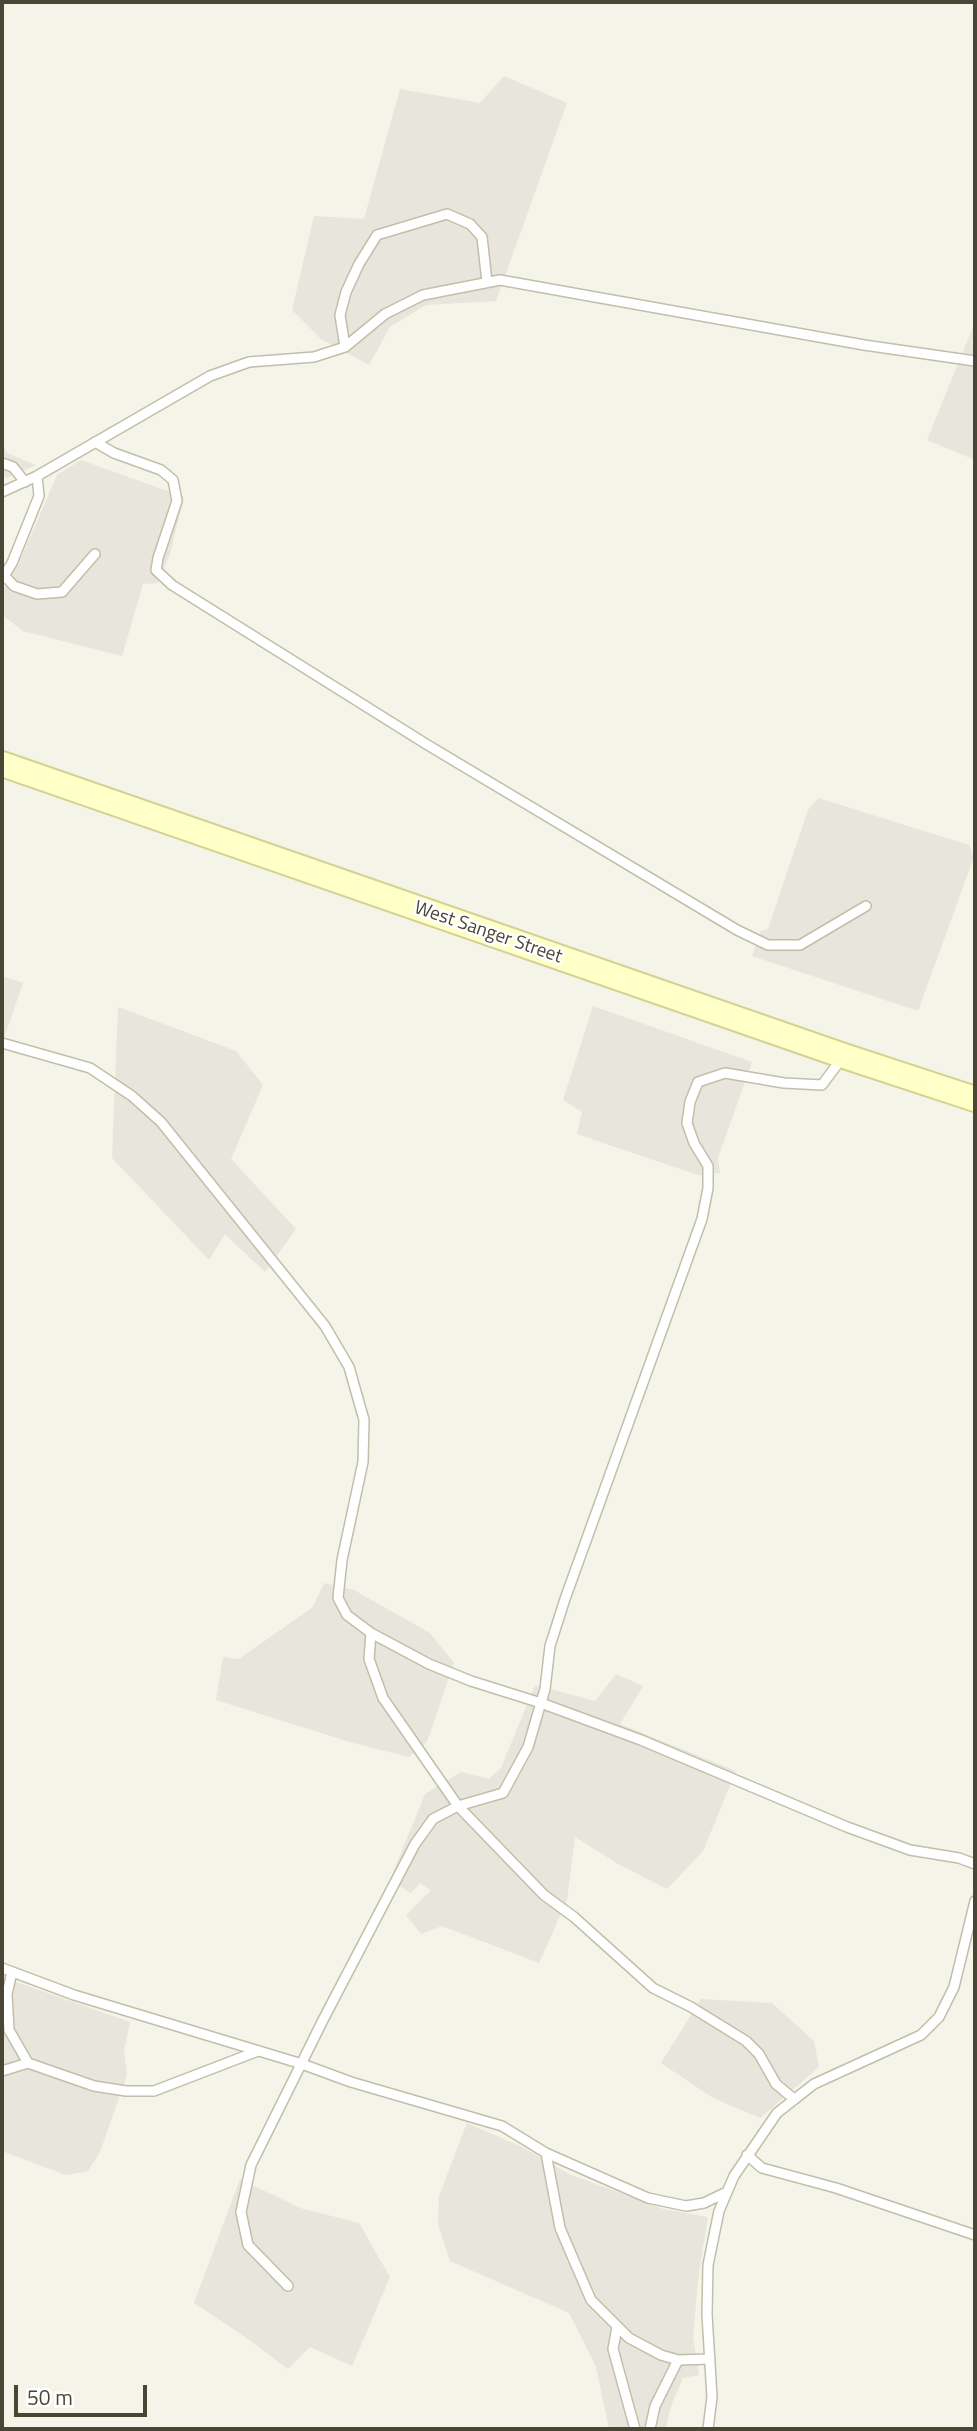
<!DOCTYPE html>
<html>
<head>
<meta charset="utf-8">
<style>
  body { margin:0 }
  #map { position:relative; width:977px; height:2431px; overflow:hidden; background:#f5f4e8; font-family:"Titillium Web",sans-serif }
  canvas { display:block }
  .frame { position:absolute; inset:0; border:4px solid #494636; pointer-events:none }
  .scale { position:absolute; left:14px; top:2385px; width:133px; height:32px; box-sizing:border-box; border:4px solid #494636; border-top:0; padding-left:9px; font-size:21px; line-height:24px; white-space:nowrap; color:#494636; -webkit-text-stroke:5px #fff; paint-order:stroke }
</style>
</head>
<body>
<div id="map">
<canvas width="977" height="2431"></canvas>
<div class="frame"></div>
<div class="scale">50 m</div>
</div>
<script>
const c = document.querySelector('canvas').getContext('2d');
c.lineJoin = 'round';
function paint(path, color) {
  c.fillStyle = color;
  c.fill(path, 'evenodd');
}
function poly(rows) {
  const path = new Path2D();
  for (const r of rows) {
    path.moveTo(r[0], r[1]);
    for (let i = 2; i < r.length; i += 2) path.lineTo(r[i], r[i + 1]);
  }
  return path;
}
function trace(path, color, width, dash) {
  c.strokeStyle = color;
  c.lineWidth = width;
  c.lineCap = dash ? 'butt' : 'round';
  c.setLineDash(dash || []);
  c.stroke(path);
}
function drawText(font, color, halo, rows, align = 'center') {
  c.font = font + ' "Titillium Web",sans-serif';
  c.lineWidth = 5;
  c.setLineDash([]);
  c.textBaseline = 'middle';
  c.strokeStyle = halo;
  c.fillStyle = color;
  for (const [text, x, y, turn = 0] of rows) {
    c.save();
    c.translate(x, y);
    c.rotate((+turn || 0) * Math.PI / 180);
    c.textAlign = isNaN(turn) ? turn : align;
    if (halo) c.strokeText(text, 0, 0);
    c.fillText(text, 0, 0);
    c.restore();
  }
}
paint(poly([
  [504,76,567,103,496,301,426,305,390,327,369,365,321,339,292,310,314,216,364,219,400,89,480,103],
  [975,322,975,460,927,440],
  [2,443,7,453,36,465,7,478,2,476],
  [81,460,184,497,170,554,158,583,143,584,122,656,23,631,2,615,2,592,19,563,57,475],
  [818,798,969,845,974,857,918,1011,752,956,761,931,768,929,808,810],
  [2,976,23,983,2,1044],
  [593,1006,752,1062,718,1158,720,1173,698,1175,577,1134,582,1112,563,1100],
  [118,1007,236,1051,263,1085,231,1159,296,1229,265,1272,225,1234,209,1260,112,1158],
  [324,1583,354,1590,430,1633,454,1663,427,1742,409,1757,353,1743,216,1700,223,1657,239,1659,313,1607],
  [616,1674,643,1686,620,1724,736,1771,703,1851,667,1889,618,1864,575,1837,567,1900,539,1963,442,1926,421,1934,406,1915,431,1890,420,1883,411,1893,390,1880,425,1794,461,1772,489,1779,501,1768,535,1685,595,1701],
  [2,1977,130,2022,124,2050,127,2075,100,2152,88,2171,66,2175,2,2151],
  [701,1999,772,2003,814,2041,819,2067,760,2118,713,2098,661,2063],
  [467,2123,524,2148,569,2174,663,2209,708,2217,699,2272,693,2336,699,2375,683,2378,672,2404,665,2429,609,2429,596,2367,569,2313,450,2261,438,2224,439,2196],
  [240,2179,300,2208,359,2223,390,2277,352,2366,310,2347,288,2369,244,2336,194,2303]
]), '#e7e5dc');
const lane = poly([
  [345,347,340,315,346,292,359,264,377,235,447,214,470,224,482,237,487,282],
  [95,442,114,453,161,470,173,480,177,501,158,558,156,570,172,585,426,744,737,930,768,945,800,945,866,906],
  [2,463,13,467,25,482],
  [2,492,37,476,210,376,249,362,314,357,345,347,385,314,423,295,500,280,864,345,975,361],
  [2,573,14,586,37,594,62,592,95,554],
  [2,579,12,563,39,496,37,476],
  [2,1043,90,1068,132,1096,161,1122,325,1326,349,1367,364,1420,363,1462,342,1560,338,1598,347,1615,371,1633,429,1664,471,1681,541,1703,641,1740,847,1827,910,1850,959,1858,975,1864],
  [371,1633,369,1659,383,1698,458,1806,544,1895,574,1917,653,1988,691,2007,746,2041,759,2054,776,2084,794,2099],
  [2,1968,74,1995,302,2064,351,2082,502,2126,546,2153,648,2198,686,2206,704,2203,727,2192],
  [12,1972,7,1994,9,2030,28,2063],
  [2,2071,28,2063,94,2086,126,2091,154,2091,258,2051],
  [546,2153,560,2228,591,2300,629,2338,661,2355,678,2360,710,2359],
  [747,2155,762,2168,836,2188,975,2235],
  [288,2286,248,2245,241,2212,251,2165,323,2020,415,1844,433,1819,458,1806,503,1793,528,1747,545,1689,550,1646,565,1599,702,1219,708,1188,708,1166,694,1143,687,1123,690,1102,698,1082,725,1073,784,1083,822,1085,842,1058],
  [617,2327,613,2349,635,2429],
  [650,2429,655,2406,678,2360],
  [708,2429,712,2397,707,2314,708,2265,719,2211,734,2176,777,2113,814,2084,921,2035,939,2017,954,1987,975,1901]
]);
const secondary = poly([
  [2,764,844,1056,975,1099]
]);
trace(lane, '#c1bfaa', 12);
trace(secondary, '#d4d293', 28);
trace(lane, '#fff', 9);
trace(secondary, '#ffffc8', 24);
drawText('19px', '#494636', '#fff', [
  ["West Sanger Street",488,933,19]
]);
</script>
</body>
</html>
